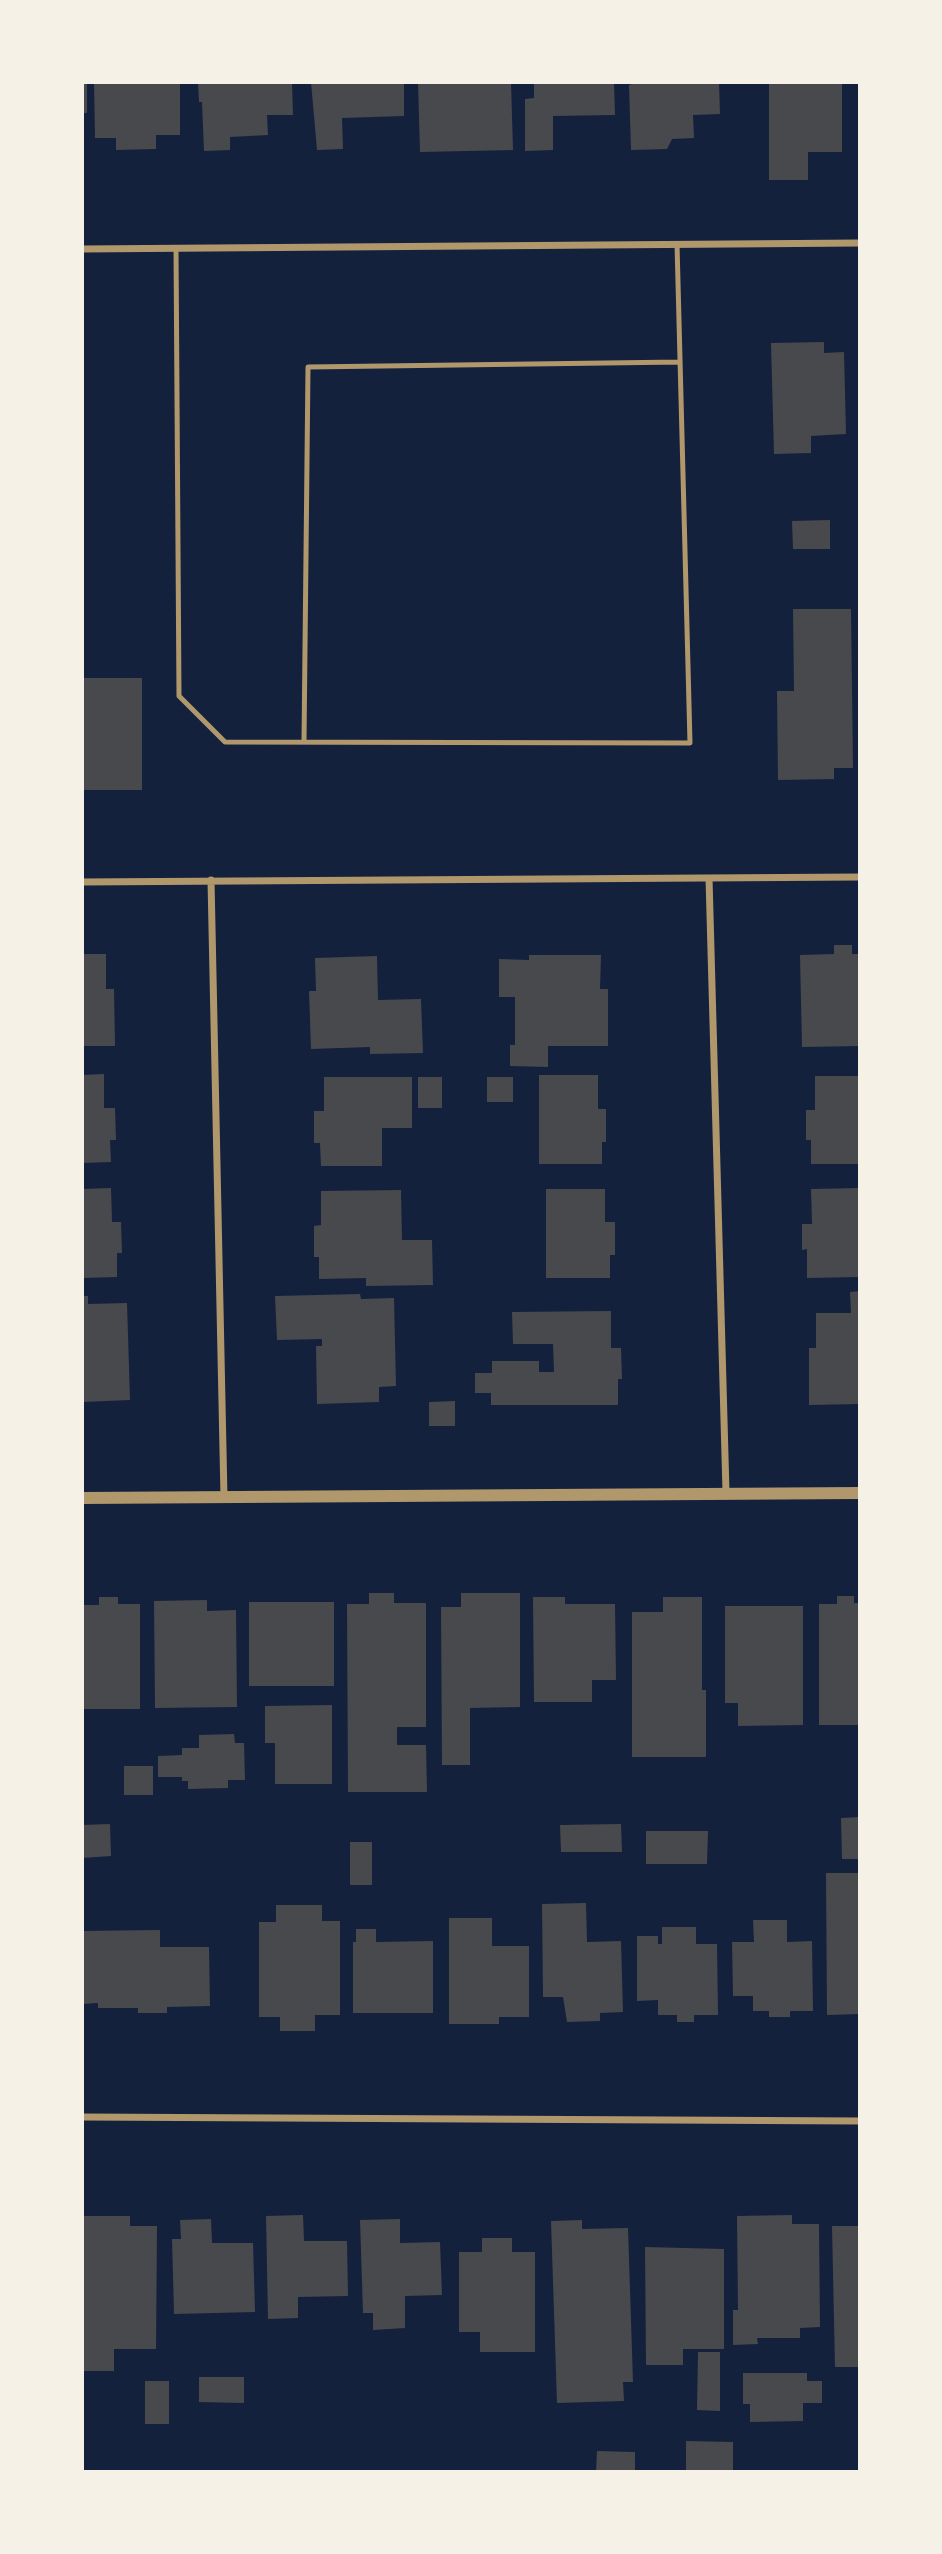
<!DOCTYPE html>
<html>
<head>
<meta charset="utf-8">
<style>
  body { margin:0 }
  #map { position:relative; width:942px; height:2554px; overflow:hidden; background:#14213d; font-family:Inter,sans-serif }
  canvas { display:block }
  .frame { position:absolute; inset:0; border:84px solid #f6f1e7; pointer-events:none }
</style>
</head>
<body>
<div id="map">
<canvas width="942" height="2554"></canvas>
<div class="frame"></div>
</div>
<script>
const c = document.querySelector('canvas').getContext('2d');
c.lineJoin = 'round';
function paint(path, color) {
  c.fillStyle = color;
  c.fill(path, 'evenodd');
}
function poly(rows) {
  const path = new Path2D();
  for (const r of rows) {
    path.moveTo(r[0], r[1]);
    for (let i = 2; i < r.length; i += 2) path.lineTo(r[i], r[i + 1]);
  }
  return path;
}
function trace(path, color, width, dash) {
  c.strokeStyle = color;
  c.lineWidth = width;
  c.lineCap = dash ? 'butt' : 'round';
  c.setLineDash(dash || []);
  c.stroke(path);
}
paint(poly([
  [82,82,87,82,87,113,82,113],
  [94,82,180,82,180,135,156,135,156,149,116,150,116,138,95,138],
  [198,82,292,82,293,115,267,115,268,135,230,137,230,150,204,151,202,102,199,102],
  [311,82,404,82,404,116,342,118,343,149,317,150],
  [418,82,511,82,513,150,420,152],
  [534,82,614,82,615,115,553,116,553,150,525,151,525,99,534,98],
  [639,82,719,82,720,114,693,115,694,138,672,139,667,149,631,150,629,85],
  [769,82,842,82,842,152,808,152,808,180,769,180],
  [824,342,824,353,844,352,846,434,811,436,811,453,774,454,771,343],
  [830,520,830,549,793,549,792,521],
  [793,609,851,609,853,768,834,768,834,779,778,780,777,691,794,691],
  [82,678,142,678,142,790,82,790],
  [834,945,852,945,852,954,860,954,860,1046,802,1047,800,955,834,954],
  [82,954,106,954,106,989,114,989,115,1046,82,1046],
  [529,955,601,955,600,989,608,989,608,1046,548,1046,548,1067,510,1066,510,1045,515,1045,515,997,499,997,499,959,529,960],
  [377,956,378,1000,421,999,423,1053,370,1054,370,1047,311,1049,309,991,316,991,315,958],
  [104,1074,104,1108,115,1108,116,1140,110,1140,111,1162,82,1163,82,1075],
  [539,1075,598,1075,598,1109,606,1109,606,1142,602,1142,602,1164,539,1164],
  [815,1076,860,1076,860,1164,811,1164,811,1140,806,1140,806,1110,815,1110],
  [324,1077,412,1077,412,1128,382,1128,382,1166,321,1166,320,1143,314,1143,314,1111,324,1111],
  [418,1077,442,1077,442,1108,418,1108],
  [487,1077,513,1077,513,1102,487,1102],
  [111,1188,112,1222,121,1222,122,1253,117,1253,117,1277,82,1278,82,1189],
  [860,1188,860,1277,807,1278,807,1249,802,1250,802,1224,812,1224,811,1189],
  [546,1189,605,1189,605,1222,615,1222,615,1255,610,1255,610,1278,546,1278],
  [401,1190,402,1240,432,1240,433,1285,366,1286,366,1278,319,1279,319,1257,314,1257,314,1226,321,1225,321,1191],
  [860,1291,860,1404,809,1405,809,1348,816,1348,816,1313,851,1313,850,1292],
  [360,1294,361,1299,394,1298,396,1386,379,1387,379,1402,317,1404,316,1346,322,1346,322,1339,277,1340,275,1296],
  [82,1296,88,1296,88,1304,127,1303,130,1400,82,1402],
  [611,1311,611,1348,621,1348,622,1379,618,1379,618,1405,491,1405,491,1393,475,1393,475,1373,492,1373,492,1361,539,1361,539,1372,554,1372,553,1344,513,1344,512,1312],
  [455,1401,455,1426,429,1426,429,1402],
  [369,1593,394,1593,394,1603,426,1603,426,1727,397,1727,397,1745,426,1745,427,1792,348,1792,347,1604,369,1604],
  [461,1593,520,1593,520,1707,470,1708,470,1765,442,1765,441,1607,461,1607],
  [837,1596,854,1596,854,1603,860,1603,860,1725,819,1725,819,1604,837,1604],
  [99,1597,118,1597,118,1604,140,1604,140,1709,82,1709,82,1605,99,1605],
  [533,1597,565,1597,565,1604,615,1604,616,1680,592,1680,592,1702,534,1702],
  [663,1597,702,1597,702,1690,706,1690,706,1757,632,1757,632,1612,663,1612],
  [207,1600,207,1611,236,1610,237,1707,155,1708,154,1601],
  [249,1602,334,1602,334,1686,249,1686],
  [725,1606,803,1606,803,1725,738,1726,738,1703,725,1703],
  [332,1705,332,1784,275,1784,275,1743,265,1743,265,1706],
  [234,1734,235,1743,244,1743,245,1780,228,1780,228,1788,188,1789,188,1781,182,1781,182,1777,158,1777,158,1756,182,1755,182,1748,199,1748,199,1735],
  [124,1766,153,1766,153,1795,124,1795],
  [860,1817,860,1859,842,1859,841,1818],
  [110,1824,111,1856,82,1858,82,1825],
  [621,1824,622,1852,561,1852,560,1825],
  [646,1831,708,1831,707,1864,646,1864],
  [350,1842,372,1842,372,1885,350,1885],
  [826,1873,860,1873,860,2014,827,2015],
  [586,1903,587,1942,621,1941,623,2012,600,2013,600,2021,567,2022,563,1997,543,1997,542,1904],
  [276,1905,322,1905,322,1921,340,1921,340,2015,315,2015,315,2031,280,2031,280,2017,259,2017,259,1922,276,1922],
  [449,1918,492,1918,492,1946,529,1946,529,2017,499,2017,499,2024,449,2024],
  [753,1920,787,1920,787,1942,812,1941,813,2011,790,2011,790,2017,769,2017,769,2011,753,2011,753,1996,733,1996,732,1942,754,1942],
  [662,1927,696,1927,696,1944,717,1944,718,2015,694,2015,694,2022,677,2022,677,2015,658,2015,658,2000,637,2001,637,1936,658,1936,658,1944,662,1944],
  [356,1929,376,1929,376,1942,433,1941,433,2013,353,2013,353,1942,356,1942],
  [160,1930,160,1947,209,1947,210,2006,167,2007,167,2013,138,2013,138,2008,98,2008,98,2003,82,2004,82,1931],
  [303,2215,304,2241,347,2241,348,2296,298,2297,298,2318,268,2319,266,2216],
  [792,2215,792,2224,819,2224,820,2327,800,2328,800,2338,757,2338,758,2344,733,2345,733,2310,738,2310,737,2216],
  [82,2216,130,2216,130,2226,157,2226,156,2349,114,2349,114,2371,82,2371],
  [211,2219,212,2243,253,2243,255,2312,174,2314,172,2239,181,2239,180,2220],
  [400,2219,400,2243,440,2242,442,2295,405,2296,405,2328,373,2330,373,2313,363,2313,360,2220],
  [582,2220,582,2229,628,2228,633,2382,623,2382,624,2401,557,2403,551,2221],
  [832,2226,860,2226,860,2367,835,2367],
  [482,2238,512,2238,512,2252,535,2252,535,2352,480,2352,480,2332,459,2332,459,2252,482,2252],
  [645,2247,724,2249,724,2349,683,2349,683,2365,646,2365],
  [698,2352,720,2352,720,2411,697,2410],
  [743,2373,807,2373,807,2381,822,2381,822,2403,803,2403,803,2421,750,2422,750,2404,743,2404],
  [199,2377,244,2377,244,2403,199,2402],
  [145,2381,169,2381,169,2424,145,2424],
  [686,2441,733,2442,733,2472,686,2472],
  [597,2451,635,2452,635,2472,596,2472]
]), '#48494c');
trace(poly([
  [176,248,179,696,225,742,690,743,677,244],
  [304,742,308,367,680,362]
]), '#b1986c', 5);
trace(poly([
  [82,249,860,243],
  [709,878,726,1492],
  [211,880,224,1497],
  [82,882,860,877],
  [82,2117,860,2121]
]), '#b1986c', 7);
trace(poly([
  [82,1498,860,1493]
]), '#b1986c', 12);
</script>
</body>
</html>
